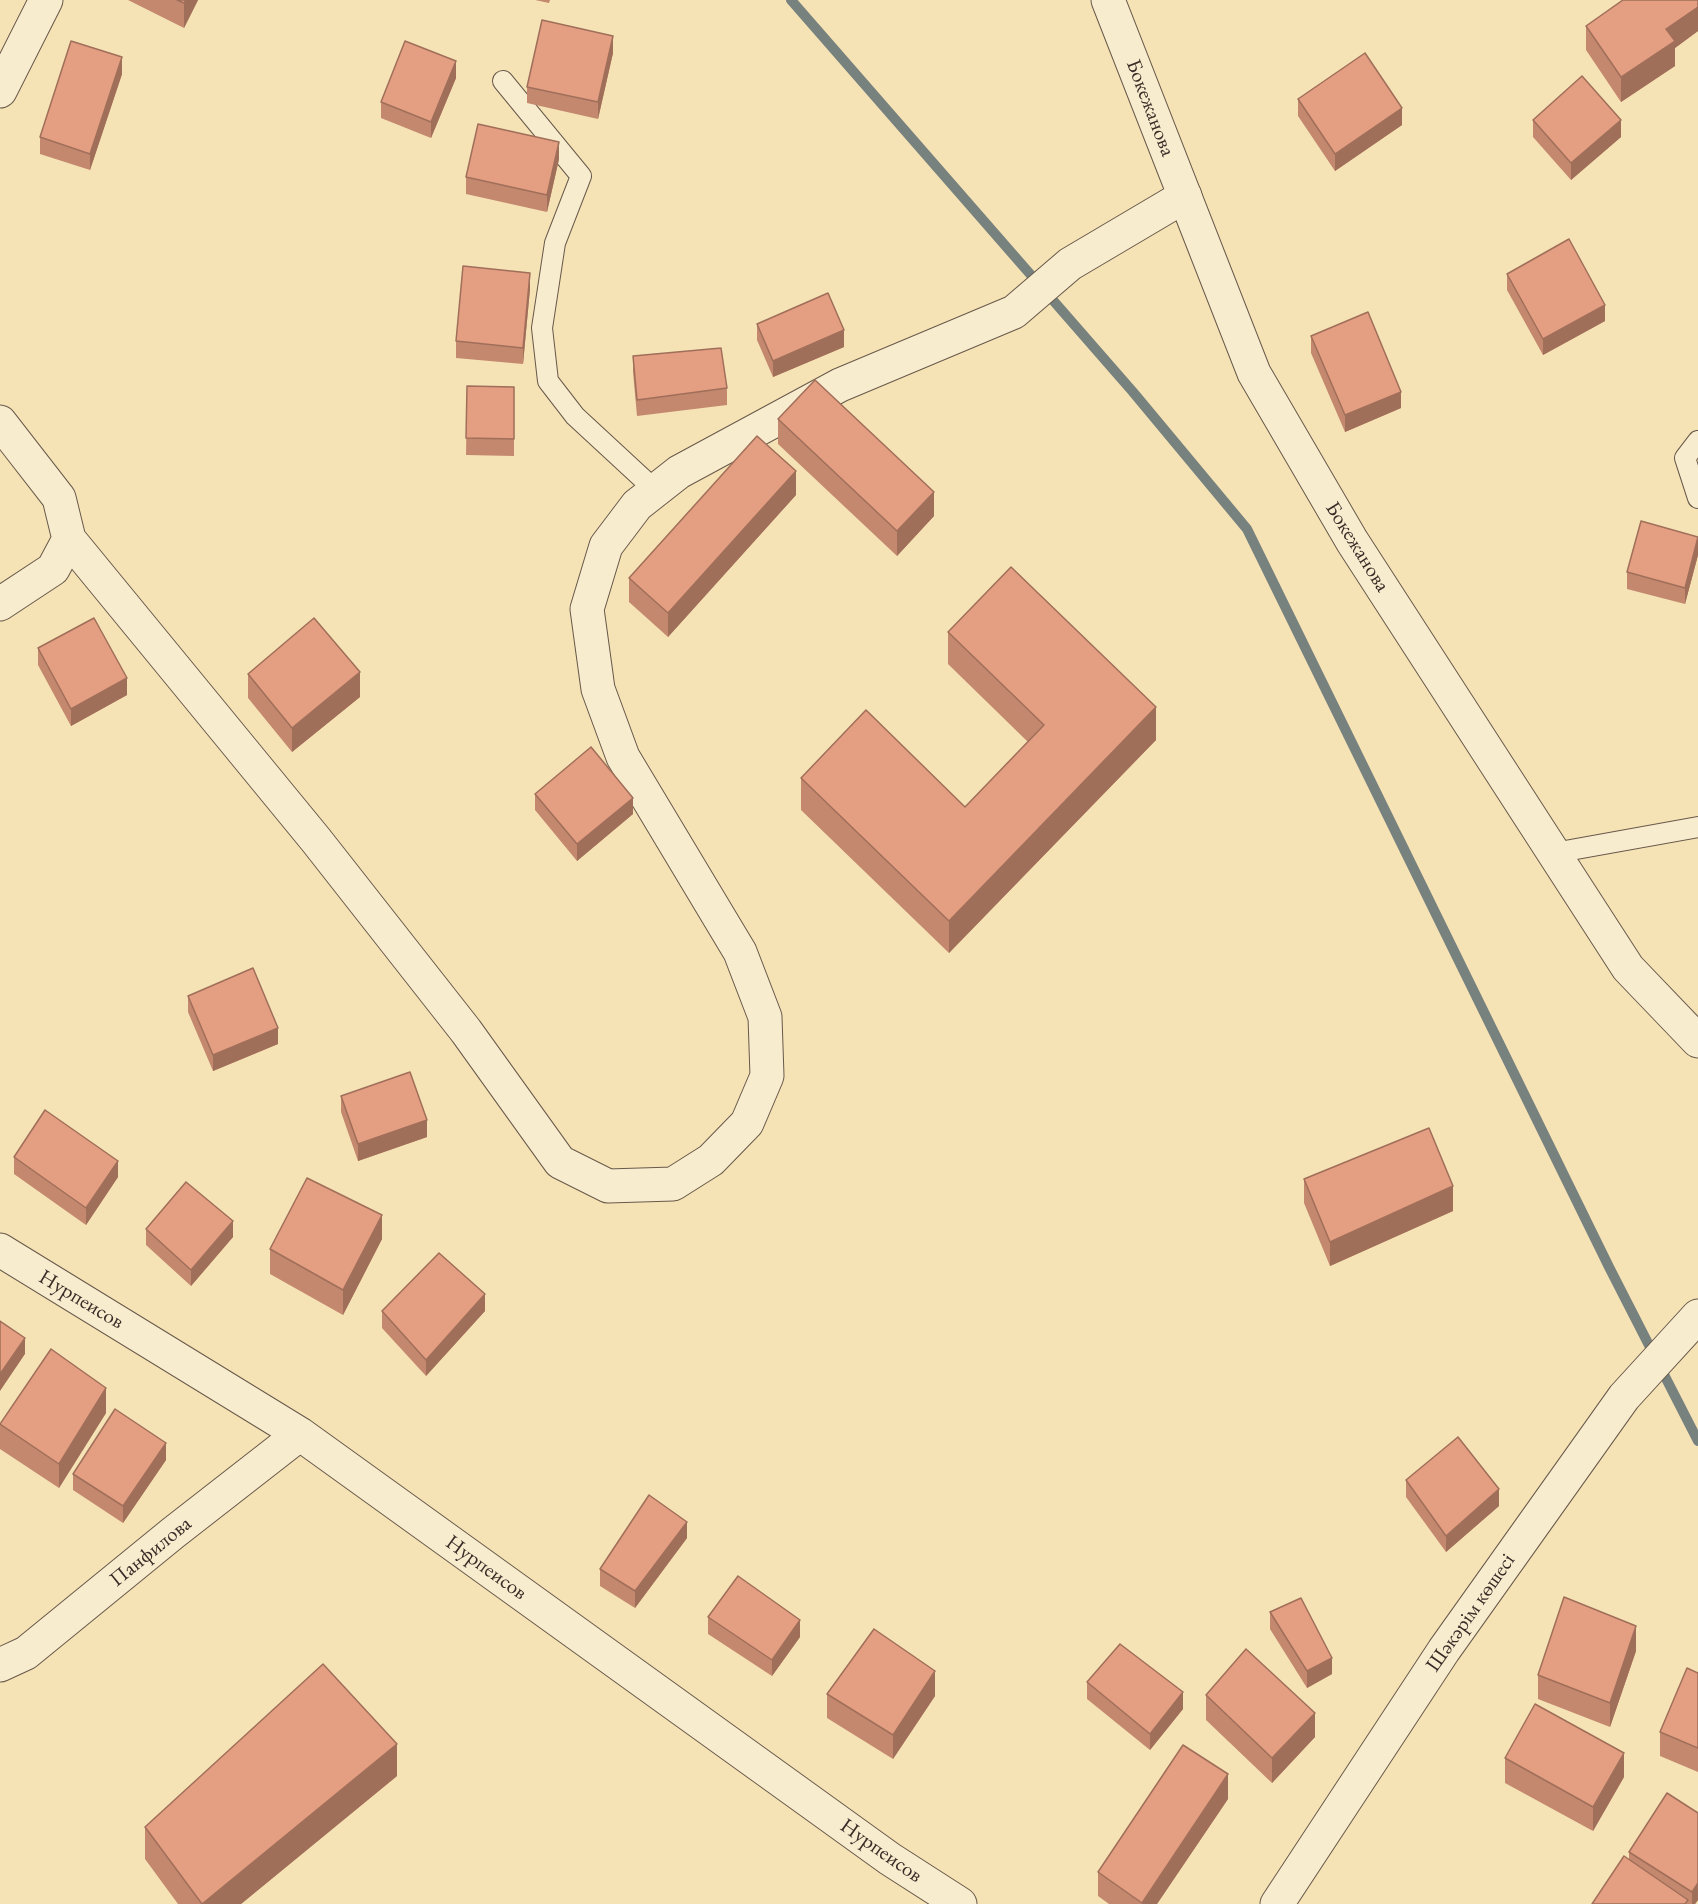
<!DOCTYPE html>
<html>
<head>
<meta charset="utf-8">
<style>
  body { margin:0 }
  canvas { display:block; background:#f5e2b5 }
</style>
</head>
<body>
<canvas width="1698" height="1904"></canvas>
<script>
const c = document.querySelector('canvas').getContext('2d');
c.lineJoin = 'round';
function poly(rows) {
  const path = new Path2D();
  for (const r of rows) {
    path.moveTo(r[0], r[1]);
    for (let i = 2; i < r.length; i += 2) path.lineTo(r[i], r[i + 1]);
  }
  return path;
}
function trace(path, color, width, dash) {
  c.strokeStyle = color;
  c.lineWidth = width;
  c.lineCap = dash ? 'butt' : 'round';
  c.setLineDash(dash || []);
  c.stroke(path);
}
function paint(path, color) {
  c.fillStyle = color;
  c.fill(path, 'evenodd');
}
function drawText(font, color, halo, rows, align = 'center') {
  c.font = font + ' "EB Garamond",serif';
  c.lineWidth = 4.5;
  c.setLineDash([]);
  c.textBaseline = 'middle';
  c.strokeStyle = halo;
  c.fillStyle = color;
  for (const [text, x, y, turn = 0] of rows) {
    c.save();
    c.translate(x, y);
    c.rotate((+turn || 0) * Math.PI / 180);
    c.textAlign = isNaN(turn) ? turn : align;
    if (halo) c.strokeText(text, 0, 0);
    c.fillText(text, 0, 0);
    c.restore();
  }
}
trace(poly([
  [791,0,1133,392,1247,529,1609,1267,1698,1441]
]), '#77817e', 10);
const service = poly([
  [503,81,581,176,555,243,542,328,548,381,575,416,655,490],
  [1698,441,1685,458,1698,498],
  [1554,853,1698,827]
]);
const minor = poly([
  [0,91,46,0],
  [0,422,59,498,69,539,53,569,0,604],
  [69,539,316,840,466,1031,560,1162,608,1186,673,1184,711,1160,747,1123,767,1076,765,1017,740,952,623,757,598,689,587,609,606,546,637,505,679,472,840,385,1014,312,1070,264,1185,196],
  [0,1250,300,1434,890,1859,960,1904],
  [0,1665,26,1653,173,1533,300,1434],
  [1277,1904,1444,1650,1624,1397,1698,1316]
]);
const tertiary = poly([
  [1108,0,1254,373,1352,541,1628,968,1698,1041]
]);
trace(service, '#68594a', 22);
trace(minor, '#68594a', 35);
trace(tertiary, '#68594a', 35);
trace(service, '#f8eccf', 20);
trace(minor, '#f8eccf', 33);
trace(tertiary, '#f8eccf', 33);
paint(poly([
  [128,0,198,0,184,28],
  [535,0,550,0,549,3],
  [1698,0,1698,31,1675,48,1675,66,1621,102,1586,50,1586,26],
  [613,53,598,119,527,103,527,87],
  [122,74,90,170,40,154,40,137],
  [456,78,431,138,381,118,381,102],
  [1298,99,1402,125,1335,171,1298,116],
  [1533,120,1621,137,1571,180,1533,137],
  [559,159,547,212,466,194,466,177],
  [1507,274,1605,321,1543,355,1507,290],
  [530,289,523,364,456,358,456,341],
  [757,324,844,347,773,377,757,340],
  [1311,336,1401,408,1345,432,1311,353],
  [633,356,727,388,727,405,637,416,633,372],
  [467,386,514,387,514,456,466,455],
  [778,419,934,516,897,556,778,444],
  [796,495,668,637,629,602,629,578],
  [1698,537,1698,555,1685,604,1627,589,1627,572],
  [948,632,1156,740,949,953,801,810,801,778,965,807,1028,742,948,664],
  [38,648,127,695,71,726,38,665],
  [248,674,360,697,292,752,248,698],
  [535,794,633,814,577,861,535,810],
  [188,996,278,1044,213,1071,188,1012],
  [341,1096,427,1137,358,1161,341,1112],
  [14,1157,118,1177,86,1225,14,1174],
  [1304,1179,1453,1211,1330,1266,1304,1203],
  [146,1229,233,1237,191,1286,146,1245],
  [382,1239,343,1315,270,1274,270,1249],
  [382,1311,485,1311,426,1376,382,1328],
  [106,1413,59,1488,0,1449,0,1424],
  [166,1460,123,1523,73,1490,73,1474],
  [1406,1480,1499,1506,1446,1552,1406,1497],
  [687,1538,635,1608,600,1586,600,1569],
  [1270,1612,1332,1674,1307,1688,1270,1629],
  [708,1617,800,1637,772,1676,708,1634],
  [1636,1651,1610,1727,1538,1699,1538,1675],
  [1698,1673,1698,1772,1660,1756,1660,1732],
  [1087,1682,1183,1709,1150,1750,1087,1699],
  [827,1694,935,1696,893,1759,827,1718],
  [1206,1695,1315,1737,1272,1783,1206,1720],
  [1505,1758,1624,1777,1593,1831,1505,1783],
  [397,1776,241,1904,178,1904,145,1859,145,1827],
  [1228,1799,1157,1904,1109,1904,1098,1896,1098,1872],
  [1698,1813,1698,1900,1695,1904,1592,1904,1629,1859,1629,1852]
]), '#c4886f');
paint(poly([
  [186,0,198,0,184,28,184,3],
  [1698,7,1698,31,1675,48,1675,66,1621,102,1621,77,1666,29],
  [613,36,613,53,598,119,598,102],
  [122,57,122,74,90,170,90,154],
  [456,61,456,78,431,138,431,122],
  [1402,108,1402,125,1335,171,1335,154],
  [1621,120,1621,137,1571,180,1571,163],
  [559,142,559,159,547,212,547,195],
  [530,273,530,289,523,364,523,348],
  [1605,305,1605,321,1543,355,1543,339],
  [844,330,844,347,773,377,773,361],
  [1401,392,1401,408,1345,432,1345,415],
  [796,471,796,495,668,637,668,613],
  [934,492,934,516,897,556,897,531],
  [1698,538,1698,555,1685,604,1685,588],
  [360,672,360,697,292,752,292,728],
  [127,678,127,695,71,726,71,709],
  [1156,707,1156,740,949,953,949,921],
  [633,798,633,814,577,861,577,844],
  [278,1028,278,1044,213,1071,213,1055],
  [427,1120,427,1137,358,1161,358,1144],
  [118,1161,118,1177,86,1225,86,1208],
  [1453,1186,1453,1211,1330,1266,1330,1242],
  [382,1215,382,1239,343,1315,343,1290],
  [233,1221,233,1237,191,1286,191,1270],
  [485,1294,485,1311,426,1376,426,1360],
  [25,1338,25,1354,0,1391,0,1374],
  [106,1388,106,1413,59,1488,59,1464],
  [166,1443,166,1460,123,1523,123,1506],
  [1499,1489,1499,1506,1446,1552,1446,1536],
  [687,1522,687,1538,635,1608,635,1591],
  [800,1620,800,1637,772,1676,772,1660],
  [1636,1626,1636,1651,1610,1727,1610,1703],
  [1332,1658,1332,1674,1307,1688,1307,1671],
  [935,1671,935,1696,893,1759,893,1735],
  [1183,1692,1183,1709,1150,1750,1150,1734],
  [1315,1713,1315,1737,1272,1783,1272,1758],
  [397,1744,397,1776,241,1904,202,1904],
  [1624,1753,1624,1777,1593,1831,1593,1807],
  [1228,1774,1228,1799,1157,1904,1142,1904],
  [1698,1883,1698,1900,1695,1904,1692,1904,1692,1892]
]), '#a06f5a');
const building = poly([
  [177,0,186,0,184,3,177,0],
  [1623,0,1698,0,1698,7,1666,29,1675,41,1621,77,1586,26,1623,0],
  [542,20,613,36,598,102,527,87,542,20],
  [71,41,122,57,90,154,40,137,71,41],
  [405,41,456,61,431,122,381,102,405,41],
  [1365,53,1402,108,1335,154,1298,99,1365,53],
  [1582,76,1621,120,1571,163,1533,120,1582,76],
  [478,124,559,142,547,195,466,177,478,124],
  [1569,239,1605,305,1543,339,1507,274,1569,239],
  [463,266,530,273,523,348,456,341,463,266],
  [828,293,844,330,773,361,757,324,828,293],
  [1368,312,1401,392,1345,415,1311,336,1368,312],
  [721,348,727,388,637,400,633,356,721,348],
  [815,380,934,492,897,531,778,419,815,380],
  [467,386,514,387,514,439,466,438,467,386],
  [757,436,796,471,668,613,629,578,757,436],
  [1641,521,1698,537,1685,588,1627,572,1641,521],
  [1011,567,1156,707,949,921,801,778,866,710,965,807,1044,725,948,632,1011,567],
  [94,618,127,678,71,709,38,648,94,618],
  [314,618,360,672,292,728,248,674,314,618],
  [591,747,633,798,577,844,535,794,591,747],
  [253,968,278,1028,213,1055,188,996,253,968],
  [410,1072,427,1120,358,1144,341,1096,410,1072],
  [45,1110,118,1161,86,1208,14,1157,45,1110],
  [1429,1128,1453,1186,1330,1242,1304,1179,1429,1128],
  [307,1178,382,1215,343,1290,270,1249,307,1178],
  [186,1182,233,1221,191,1270,146,1229,186,1182],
  [439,1253,485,1294,426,1360,382,1311,439,1253],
  [0,1321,25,1338,0,1374,0,1321],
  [51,1349,106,1388,59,1464,0,1424,51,1349],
  [115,1409,166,1443,123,1506,73,1474,115,1409],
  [1458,1437,1499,1489,1446,1536,1406,1480,1458,1437],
  [649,1495,687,1522,635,1591,600,1569,649,1495],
  [738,1576,800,1620,772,1660,708,1617,738,1576],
  [1564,1597,1636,1626,1610,1703,1538,1675,1564,1597],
  [1301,1598,1332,1658,1307,1671,1270,1612,1301,1598],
  [874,1629,935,1671,893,1735,827,1694,874,1629],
  [1120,1644,1183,1692,1150,1734,1087,1682,1120,1644],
  [1246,1649,1315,1713,1272,1758,1206,1695,1246,1649],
  [323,1664,397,1744,202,1904,145,1827,323,1664],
  [1687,1668,1698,1673,1698,1748,1660,1732,1687,1668],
  [1535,1704,1624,1753,1593,1807,1505,1758,1535,1704],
  [1183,1745,1228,1774,1142,1903,1098,1872,1183,1745],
  [1667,1793,1698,1813,1698,1883,1692,1892,1629,1852,1667,1793],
  [1624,1856,1688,1900,1685,1904,1592,1904,1624,1856]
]);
paint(building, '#e49e81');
trace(building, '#a06f5a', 1.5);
drawText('21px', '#392b26', '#f8eccf', [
  ["Бокежанова",1150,108,69],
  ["Бокежанова",1357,547,58],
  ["Нурпеисов",81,1300,31],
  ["Панфилова",151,1552,-39],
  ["Нурпеисов",486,1568,36],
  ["Шәкәрім көшесі",1471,1613,-55],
  ["Нурпеисов",881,1851,35]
]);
</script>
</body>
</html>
